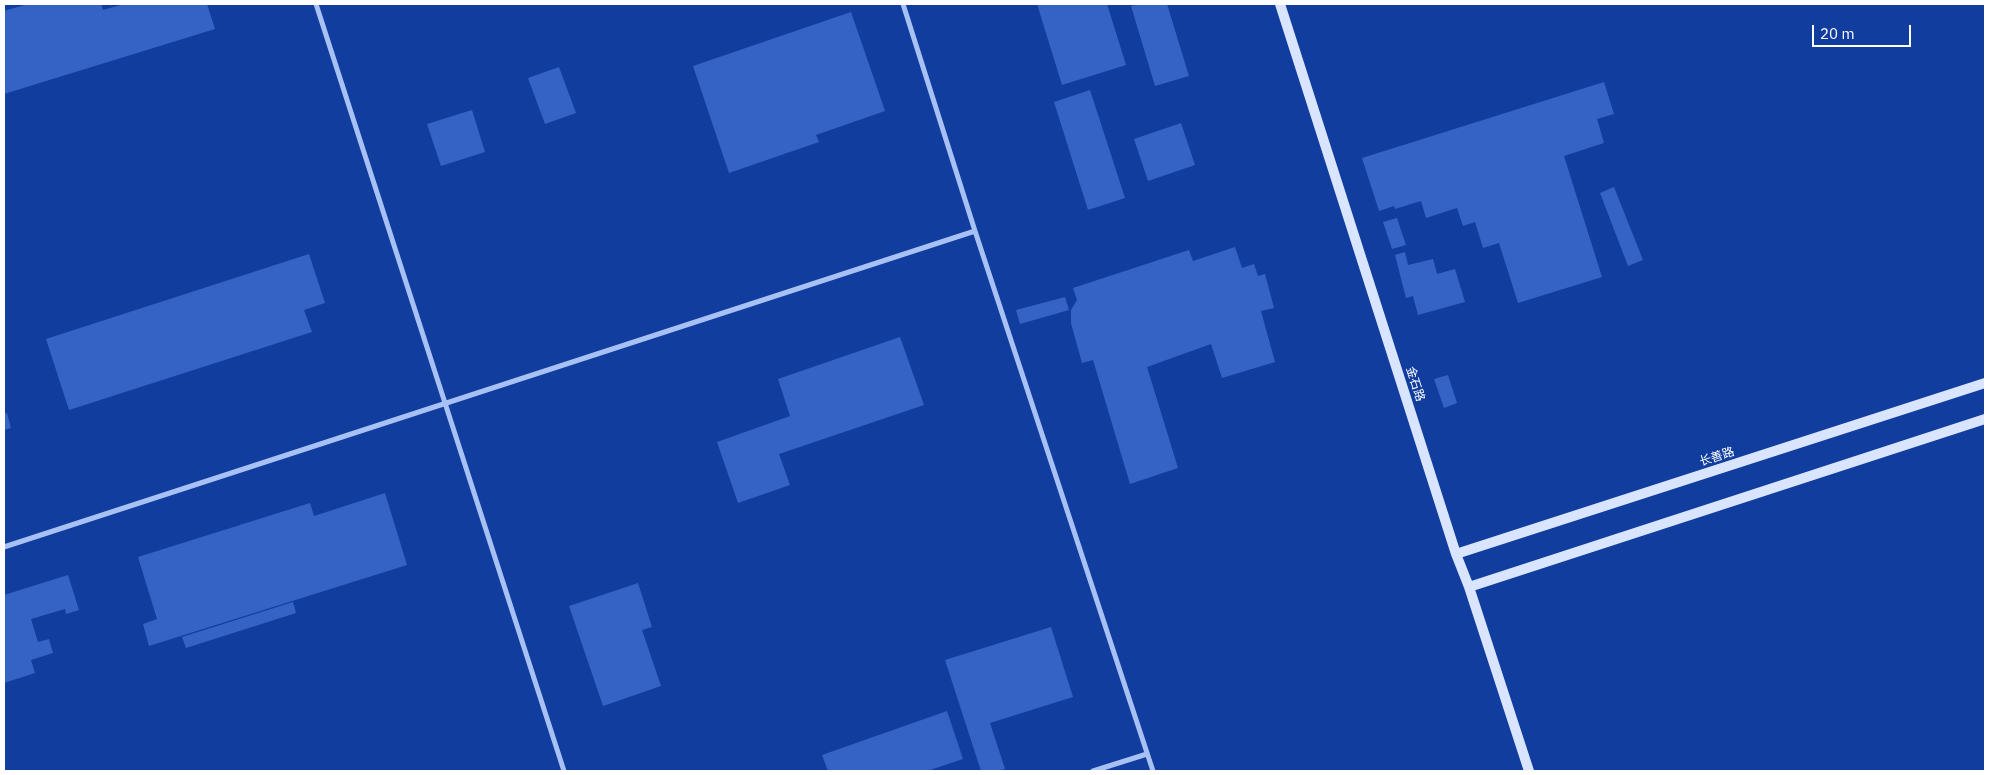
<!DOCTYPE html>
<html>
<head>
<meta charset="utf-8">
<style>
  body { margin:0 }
  #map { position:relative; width:1989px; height:775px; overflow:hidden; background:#113d9f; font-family:"IBM Plex Sans",sans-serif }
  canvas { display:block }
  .frame { position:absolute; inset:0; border:5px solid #fff; pointer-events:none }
  .scale { position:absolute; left:1812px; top:25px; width:99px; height:22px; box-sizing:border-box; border:2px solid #fff; border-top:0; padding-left:6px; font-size:15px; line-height:18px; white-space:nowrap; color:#fff; -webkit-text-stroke:4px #113d9f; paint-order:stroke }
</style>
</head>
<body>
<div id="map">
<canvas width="1989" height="775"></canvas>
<div class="frame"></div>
<div class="scale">20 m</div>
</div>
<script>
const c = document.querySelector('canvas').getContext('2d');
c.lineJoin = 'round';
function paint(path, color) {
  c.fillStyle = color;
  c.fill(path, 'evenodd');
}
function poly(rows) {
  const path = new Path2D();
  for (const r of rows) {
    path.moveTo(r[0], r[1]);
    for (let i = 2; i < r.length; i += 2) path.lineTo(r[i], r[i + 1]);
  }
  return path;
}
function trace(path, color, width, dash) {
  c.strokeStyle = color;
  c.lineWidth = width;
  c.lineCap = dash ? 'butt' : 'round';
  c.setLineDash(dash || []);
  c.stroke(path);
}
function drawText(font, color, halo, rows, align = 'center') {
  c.font = font + ' "IBM Plex Sans","Noto Sans SC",sans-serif';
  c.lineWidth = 4;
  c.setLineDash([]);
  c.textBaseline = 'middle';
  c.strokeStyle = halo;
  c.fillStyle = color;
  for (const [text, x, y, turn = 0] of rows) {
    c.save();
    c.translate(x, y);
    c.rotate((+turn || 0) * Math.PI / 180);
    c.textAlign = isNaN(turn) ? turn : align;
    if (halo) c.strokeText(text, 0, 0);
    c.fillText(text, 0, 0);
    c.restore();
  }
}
paint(poly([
  [28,4,101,4,103,10,124,4,207,4,215,29,4,94,4,11],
  [1037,4,1107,4,1126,65,1062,85],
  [1141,4,1167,4,1189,76,1155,86,1131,6],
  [851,12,885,111,816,135,819,142,729,173,693,66],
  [559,67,576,113,545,124,528,78],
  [1604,82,1614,114,1597,119,1604,143,1564,156,1602,277,1518,303,1499,243,1483,248,1475,222,1463,226,1457,208,1426,218,1421,201,1395,209,1394,206,1379,211,1362,158],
  [1090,90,1125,198,1088,210,1054,102],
  [472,110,485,152,441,166,427,124],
  [1181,123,1195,165,1148,181,1134,139],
  [1614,187,1643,260,1628,266,1600,193],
  [1397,218,1406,245,1392,249,1383,222],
  [1235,247,1242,268,1254,264,1258,276,1265,274,1274,308,1261,311,1275,362,1222,378,1211,344,1147,367,1178,468,1130,484,1093,360,1082,363,1071,323,1071,310,1077,300,1073,288,1189,250,1193,261],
  [1405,252,1408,265,1433,259,1437,274,1455,269,1465,302,1418,315,1413,296,1406,298,1395,255],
  [309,254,325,303,304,310,312,332,69,410,46,339],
  [1065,297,1069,310,1020,324,1016,310],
  [900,337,924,405,779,454,790,485,738,503,717,442,790,416,778,379],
  [1448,375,1457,403,1444,408,1434,379],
  [7,413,11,428,4,430,4,414],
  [385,493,407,565,149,646,143,624,157,619,138,557,310,503,314,516],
  [68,575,79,610,66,614,65,609,31,619,38,642,49,639,53,653,31,660,35,673,4,683,4,595],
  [638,583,652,627,642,630,661,686,603,706,569,606],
  [293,602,296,613,186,648,182,637],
  [1051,627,1073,697,990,723,1005,769,998,771,981,771,945,660],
  [947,711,963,759,927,771,828,771,822,755]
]), '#3563c5');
trace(poly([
  [316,4,564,771],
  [903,4,975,231,1153,771],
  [4,547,975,231],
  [1093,771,1147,754]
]), '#a8c1f5', 5);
trace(poly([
  [1280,4,1456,554,1469,587,1529,771],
  [1456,554,1985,383],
  [1469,587,1985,419]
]), '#d9e4fe', 10);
drawText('12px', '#fff', '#113d9f', [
  ["金石路",1415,384,72],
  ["长善路",1717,457,-18]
]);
</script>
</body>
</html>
